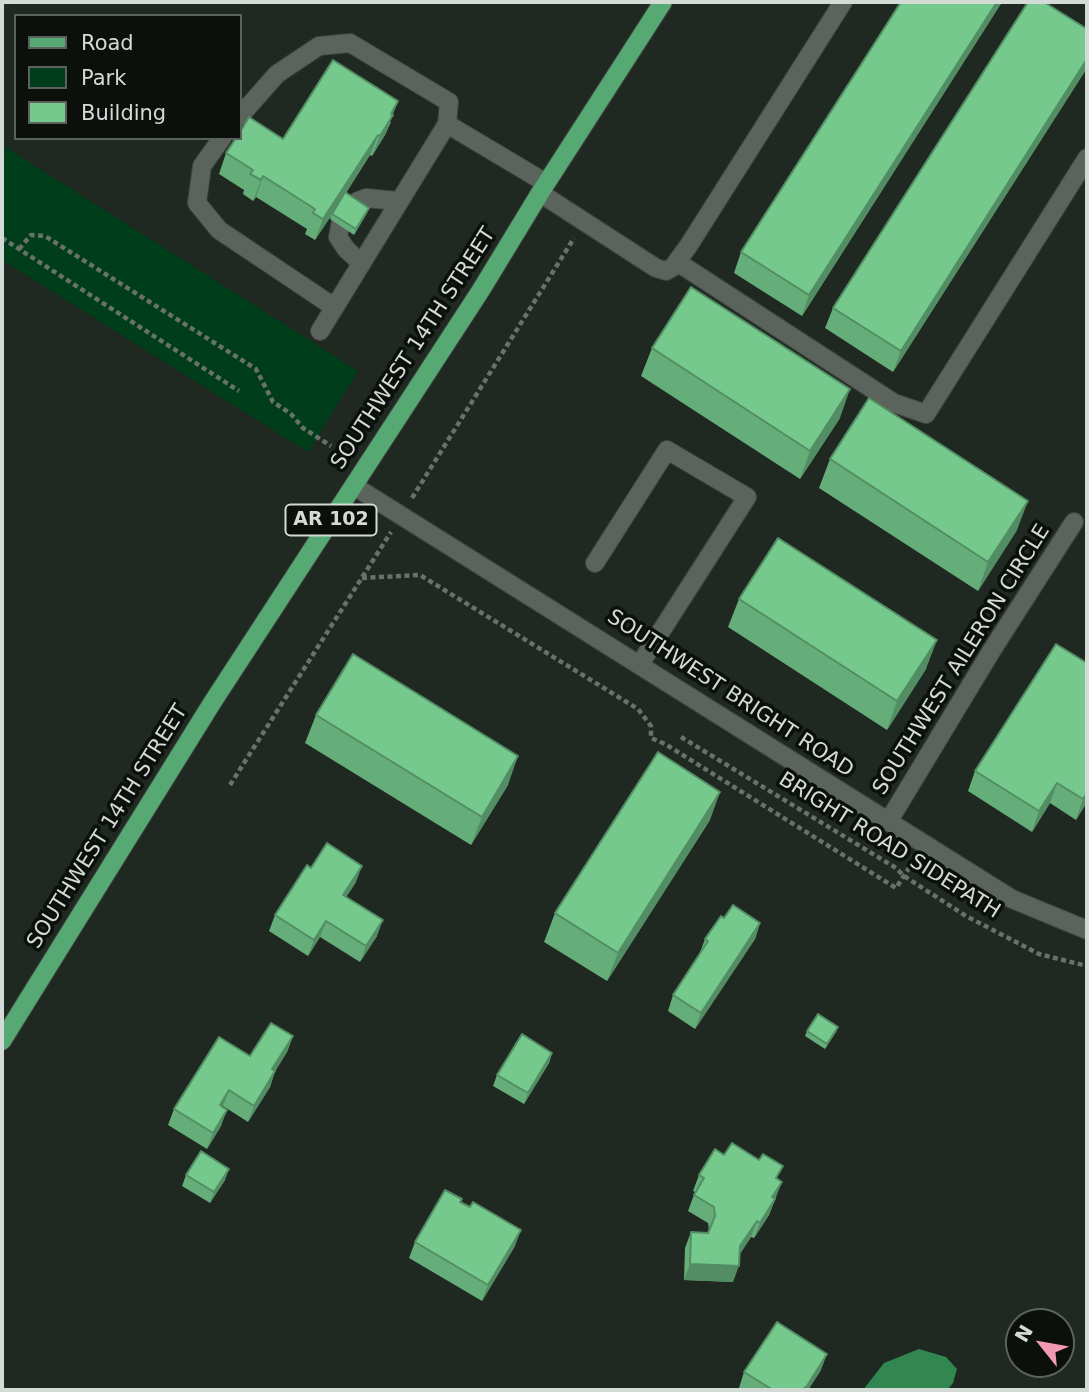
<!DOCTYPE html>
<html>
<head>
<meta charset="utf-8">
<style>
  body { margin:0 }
  #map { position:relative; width:1089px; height:1392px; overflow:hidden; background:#1f2821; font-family:"DejaVu Sans",sans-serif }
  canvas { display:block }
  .frame { position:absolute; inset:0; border:4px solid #d4dad6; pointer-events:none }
  .legend { position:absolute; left:14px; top:14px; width:228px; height:126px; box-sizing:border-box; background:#0c100d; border:2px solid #5c615d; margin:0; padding:9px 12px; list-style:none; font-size:21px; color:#d4dad6 }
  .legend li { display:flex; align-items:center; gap:14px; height:35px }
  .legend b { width:35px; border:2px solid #5c615d }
  .north { position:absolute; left:1005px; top:1308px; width:70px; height:70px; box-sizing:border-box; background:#0c100d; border:2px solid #5c615d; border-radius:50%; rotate:301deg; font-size:19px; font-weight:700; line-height:28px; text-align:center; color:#d4dad6 }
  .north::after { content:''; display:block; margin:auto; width:24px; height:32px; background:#f19ab2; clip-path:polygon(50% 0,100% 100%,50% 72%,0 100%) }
</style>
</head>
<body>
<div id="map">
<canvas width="1089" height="1392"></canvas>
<div class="frame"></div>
<ul class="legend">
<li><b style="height:9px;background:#57a973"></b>Road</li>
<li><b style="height:19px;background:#003d1a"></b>Park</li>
<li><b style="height:19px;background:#75c98d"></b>Building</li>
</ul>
<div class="north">N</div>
</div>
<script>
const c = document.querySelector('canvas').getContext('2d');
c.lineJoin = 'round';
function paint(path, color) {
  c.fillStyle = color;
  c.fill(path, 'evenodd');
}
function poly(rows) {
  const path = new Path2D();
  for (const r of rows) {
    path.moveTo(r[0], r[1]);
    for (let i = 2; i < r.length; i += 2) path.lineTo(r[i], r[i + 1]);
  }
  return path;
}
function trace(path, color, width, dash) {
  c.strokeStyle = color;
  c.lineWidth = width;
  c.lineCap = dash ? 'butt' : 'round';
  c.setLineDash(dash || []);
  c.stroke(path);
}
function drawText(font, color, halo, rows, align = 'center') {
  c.font = font + ' "DejaVu Sans",sans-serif';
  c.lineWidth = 7;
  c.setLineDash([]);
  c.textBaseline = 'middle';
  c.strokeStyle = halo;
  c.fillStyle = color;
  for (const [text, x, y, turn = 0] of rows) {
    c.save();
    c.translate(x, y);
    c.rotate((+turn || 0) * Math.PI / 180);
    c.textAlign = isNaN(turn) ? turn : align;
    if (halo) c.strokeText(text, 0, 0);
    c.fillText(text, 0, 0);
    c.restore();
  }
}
paint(poly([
  [2,145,358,371,308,452,2,260]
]), '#003d1a');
paint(poly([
  [919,1349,946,1357,957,1369,953,1383,947,1390,863,1390,884,1363]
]), '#31874f');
const minor = poly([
  [240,116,277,74,319,46,350,43,449,102,447,124,546,183],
  [222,138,202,166,197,203,219,230,334,307],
  [540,193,656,268,666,271,673,267,689,245,843,2],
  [677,262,894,403,926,414,1087,158],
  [361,263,346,249,338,237,341,221,358,201,366,198,398,201],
  [320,331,447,124],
  [354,486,1012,899,1087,930],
  [595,563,667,450,747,497,640,664],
  [888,822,992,650,1074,522]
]);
const major = poly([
  [2,1041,212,703,481,290,540,193,663,2]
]);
trace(minor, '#3e4540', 20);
trace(major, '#3e4540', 20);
trace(poly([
  [2,238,239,391],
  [19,249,31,235,45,236,256,369,273,402,291,414,303,428,331,446],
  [412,498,574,238],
  [362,578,420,575,638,709,651,726,651,738,665,744,896,888,913,862],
  [681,737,896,868,904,876,966,916,1039,954,1087,966],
  [230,785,391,532]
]), '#69716b', 4.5, [5, 3.5]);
trace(minor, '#5a645c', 18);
trace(major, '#57a973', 18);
paint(poly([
  [1002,2,802,316,734,273,741,252],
  [1087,29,1087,68,893,372,825,328,833,308],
  [391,122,385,135,372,156,370,155,346,193,367,213,354,235,330,219,331,216,315,240,305,234,307,229,256,197,253,201,243,194,244,190,219,174,226,153,283,139],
  [652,348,840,418,800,479,641,376],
  [830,459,1017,530,978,591,819,488],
  [739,599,926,669,887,730,728,627],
  [1087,663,1087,802,1076,820,1050,803,1032,832,968,791,975,771],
  [316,715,508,785,471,845,305,743],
  [710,820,607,981,544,942,555,913],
  [311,868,356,882,346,897,377,936,360,962,320,937,308,956,269,931,275,915],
  [724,918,760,923,755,939,695,1029,668,1011,673,995,699,955,705,939],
  [838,1027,836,1032,825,1049,805,1036,807,1031],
  [293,1036,287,1052,275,1071,270,1087,248,1122,223,1106,221,1126,207,1149,168,1125,174,1109,250,1056],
  [552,1053,549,1063,524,1104,493,1086,497,1075],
  [186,1175,225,1180,210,1203,182,1186],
  [699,1175,778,1179,776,1197,769,1215,754,1238,751,1237,740,1254,733,1282,684,1280,685,1248,691,1232,708,1233,709,1230,708,1223,688,1211,695,1192,693,1191],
  [460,1202,515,1246,482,1301,409,1258,415,1242],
  [821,1370,808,1390,742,1390,739,1388,744,1372]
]), '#65ad79');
paint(poly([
  [997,2,1002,2,802,316,809,295],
  [1087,59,1087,68,893,372,901,351],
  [398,101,385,135,372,156,380,136],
  [378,135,370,155,315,240,323,219],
  [263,176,256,197,253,201,261,180],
  [369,208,367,213,354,235,356,229],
  [850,389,840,418,800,479,810,451],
  [1028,501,1017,530,978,591,988,562],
  [937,640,926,669,887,730,897,701],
  [518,756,508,785,471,845,482,817],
  [1057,783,1050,803,1032,832,1039,811],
  [720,792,710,820,607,981,618,953],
  [1087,793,1087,802,1076,820,1083,799],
  [362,866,356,882,337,911,343,895],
  [383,920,377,936,360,962,366,946],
  [326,921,320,937,308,956,314,940],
  [760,923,755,939,695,1029,701,1013],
  [293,1036,287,1052,267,1085,272,1069],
  [552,1053,549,1063,524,1104,528,1093],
  [275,1071,270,1087,248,1122,254,1106],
  [229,1090,223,1106,214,1121,220,1105],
  [227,1110,221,1126,207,1149,213,1133],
  [229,1169,225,1180,210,1203,214,1192],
  [782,1182,769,1215,754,1238,760,1223,772,1197],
  [757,1221,751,1237,734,1262,740,1246],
  [521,1230,515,1246,482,1301,488,1285],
  [690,1264,739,1266,733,1282,684,1280],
  [827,1354,821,1370,808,1390,801,1390]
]), '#528d63');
const building = poly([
  [901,2,997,2,809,295,741,252,901,2],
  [1028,2,1044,2,1087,29,1087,59,901,351,833,308,1028,2],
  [333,60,398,101,391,114,393,115,380,136,378,135,323,219,313,213,315,209,263,176,261,180,250,174,253,170,226,153,236,138,240,138,240,132,249,117,283,139,333,60],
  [345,192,369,208,356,229,332,214,345,192],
  [691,287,850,389,810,451,652,348,691,287],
  [869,398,1028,501,988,562,830,459,869,398],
  [778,538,937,640,897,701,739,599,778,538],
  [1056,644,1087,663,1087,793,1083,799,1057,783,1039,811,975,771,1056,644],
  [353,654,518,756,482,817,316,715,353,654],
  [658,752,720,792,618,953,555,913,658,752],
  [327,843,362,866,343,895,383,920,366,946,326,921,314,940,275,915,307,865,311,868,327,843],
  [733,905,760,923,701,1013,673,995,708,941,705,939,721,916,724,918,733,905],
  [818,1014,838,1027,827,1044,807,1031,818,1014],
  [271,1023,293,1036,272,1069,275,1071,254,1106,229,1090,220,1105,227,1110,213,1133,174,1109,219,1037,250,1056,271,1023],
  [522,1034,552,1053,528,1093,497,1075,522,1034],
  [732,1143,759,1160,763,1154,783,1166,776,1178,782,1182,772,1197,775,1199,760,1223,757,1221,740,1246,739,1266,690,1264,691,1232,708,1233,715,1216,714,1207,694,1195,704,1178,699,1175,715,1149,724,1155,732,1143],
  [201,1151,229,1169,214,1192,186,1175,201,1151],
  [445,1190,462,1199,460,1202,470,1207,473,1202,521,1230,488,1285,415,1242,445,1190],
  [777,1322,827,1354,807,1386,801,1390,773,1390,744,1372,777,1322]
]);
paint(building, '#75c98d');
trace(building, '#528d63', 2);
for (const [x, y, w] of [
  [331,520,91]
]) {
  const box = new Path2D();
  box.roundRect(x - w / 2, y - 15.5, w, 31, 5);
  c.fillStyle = '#0c100d';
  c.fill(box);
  trace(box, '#d4dad6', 2);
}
drawText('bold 19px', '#d4dad6', null, [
  ["AR 102",331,520]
]);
drawText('21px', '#d4dad6', '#0c100d', [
  ["SOUTHWEST 14TH STREET",414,349,-57],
  ["SOUTHWEST AILERON CIRCLE",962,660,-58],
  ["SOUTHWEST BRIGHT ROAD",730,694,33],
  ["SOUTHWEST 14TH STREET",108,827,-58],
  ["BRIGHT ROAD SIDEPATH",889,846,32]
]);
</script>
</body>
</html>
